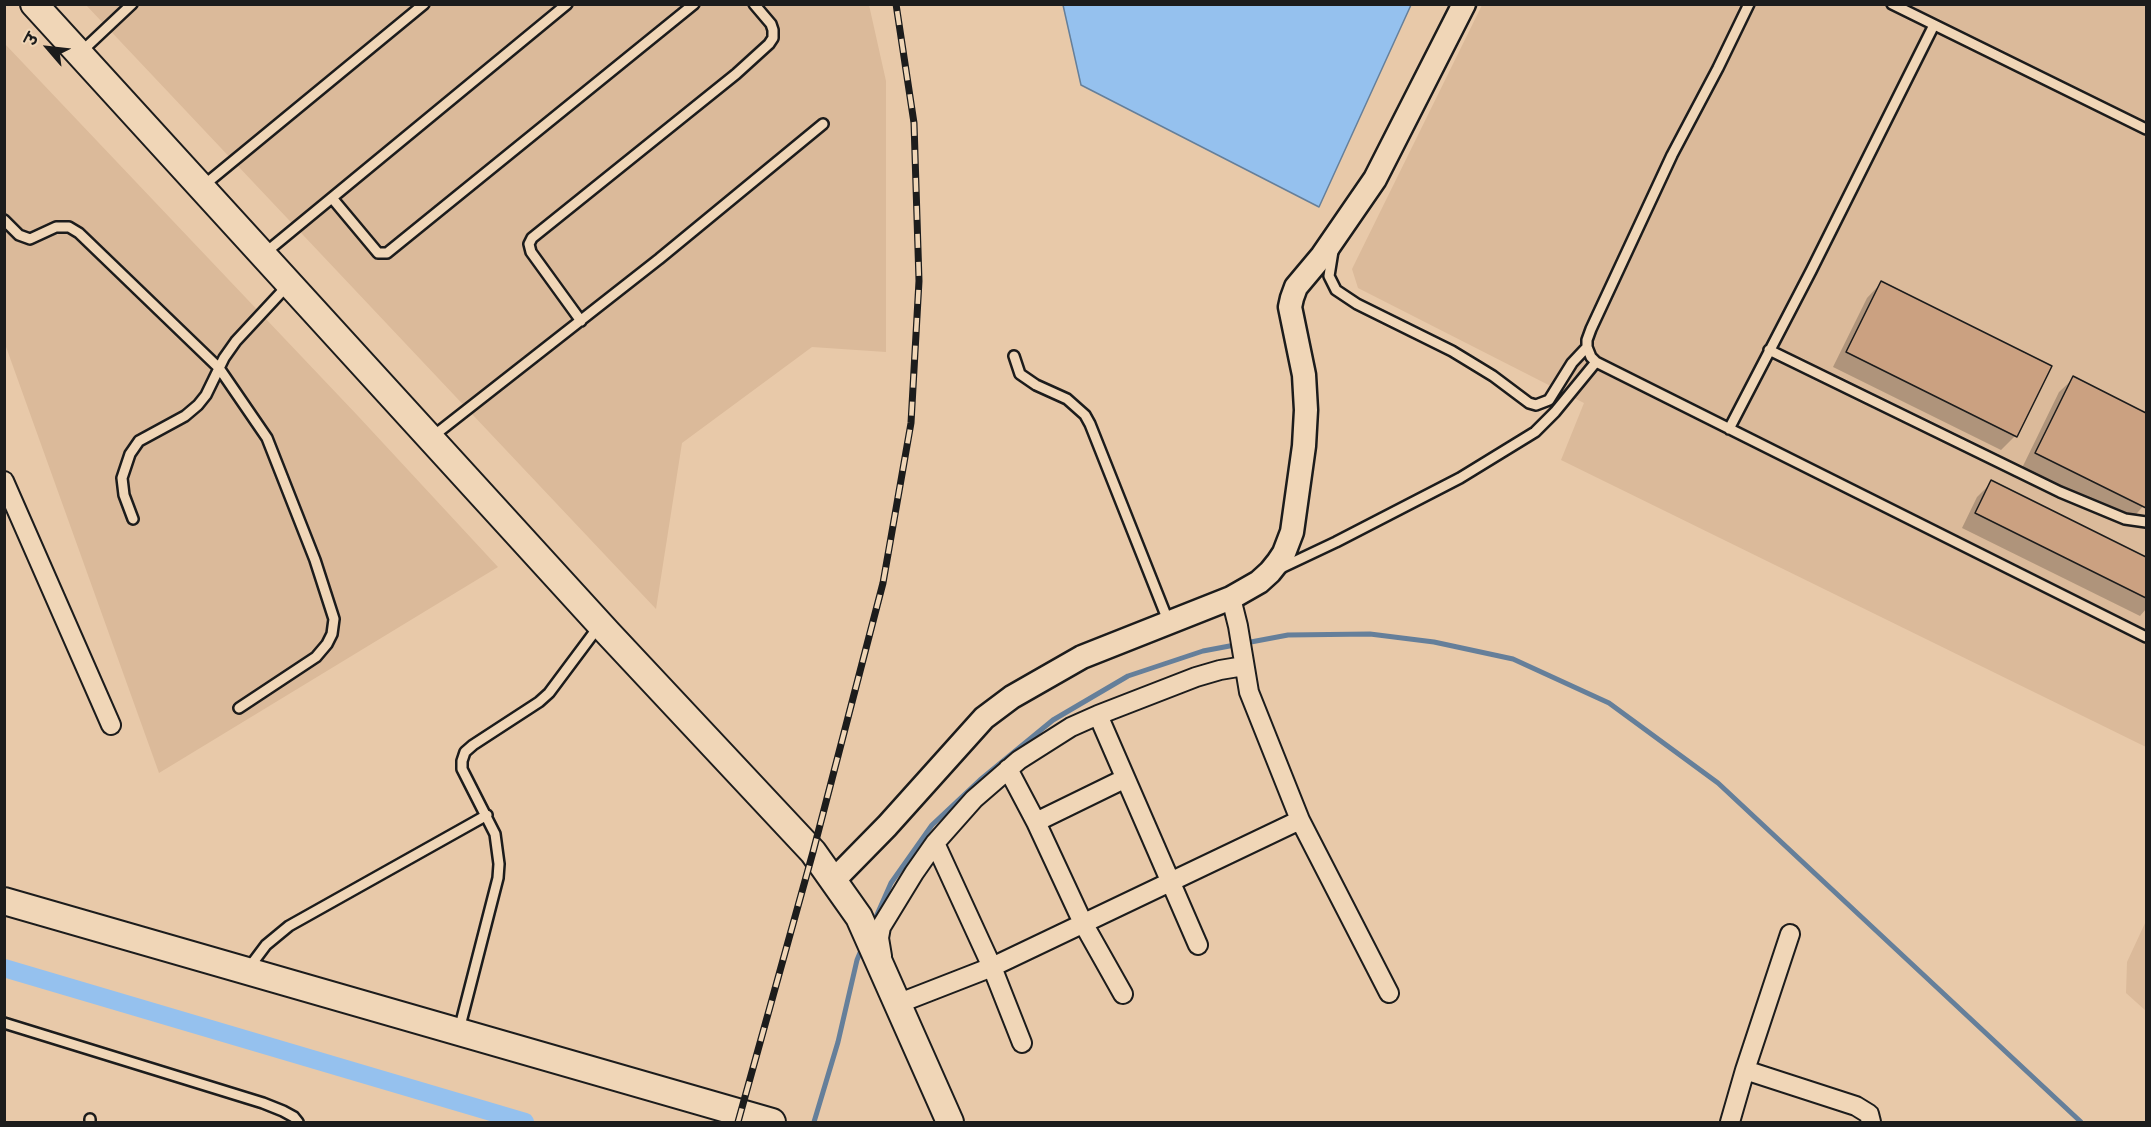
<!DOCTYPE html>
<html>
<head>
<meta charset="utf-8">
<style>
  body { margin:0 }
  #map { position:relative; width:2151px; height:1127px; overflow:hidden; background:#e8c9a9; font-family:Caveat,"Playpen Sans Deva",sans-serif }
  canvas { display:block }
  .frame { position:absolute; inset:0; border:6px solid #1c1c1c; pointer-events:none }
  .north { position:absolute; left:18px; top:18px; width:60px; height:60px; -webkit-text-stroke:4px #f0d6b7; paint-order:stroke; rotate:298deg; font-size:16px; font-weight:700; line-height:24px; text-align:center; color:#1c1c1c }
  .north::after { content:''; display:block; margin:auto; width:21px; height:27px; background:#1c1c1c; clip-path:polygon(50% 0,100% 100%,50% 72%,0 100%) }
</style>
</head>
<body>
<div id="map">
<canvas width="2151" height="1127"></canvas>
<div class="frame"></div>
<div class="north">उ</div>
</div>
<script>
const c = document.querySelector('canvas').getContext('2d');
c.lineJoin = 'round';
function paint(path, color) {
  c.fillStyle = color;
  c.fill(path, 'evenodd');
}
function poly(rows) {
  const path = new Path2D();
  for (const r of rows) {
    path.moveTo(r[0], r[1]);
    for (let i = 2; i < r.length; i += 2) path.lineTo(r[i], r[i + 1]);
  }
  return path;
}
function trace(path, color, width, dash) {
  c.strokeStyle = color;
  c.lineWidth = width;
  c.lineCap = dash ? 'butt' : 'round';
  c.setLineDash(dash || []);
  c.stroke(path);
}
paint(poly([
  [86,5,869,5,886,81,886,352,812,347,682,443,656,609],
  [1482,5,2146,5,2146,747,1561,460,1584,403,1358,288,1352,269],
  [5,44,358,416,498,567,159,773,5,344],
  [2146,921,2146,1011,2126,993,2127,962]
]), '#dbba9a');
const water = poly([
  [1063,5,1063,4,1411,5,1319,207,1081,85,1063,5]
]);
paint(water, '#95c1ee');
trace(water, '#657f9a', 1.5);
paint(poly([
  [1881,283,2015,436,2001,450,1833,367,1867,298],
  [2074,378,2146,414,2146,503,2130,521,2022,468,2059,392],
  [1992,482,2146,559,2146,609,2140,616,1962,528,1977,497]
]), '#0003');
trace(poly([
  [872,926,891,883,932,825,980,780,1053,720,1128,676,1203,651,1288,635,1370,634,1434,642,1513,659,1609,703,1718,783,2081,1122],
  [814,1122,838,1042,857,960,862,948]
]), '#657f9a', 5);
trace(poly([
  [4,968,525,1122]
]), '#95c1ee', 18);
const building = poly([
  [1881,281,2052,366,2017,437,1846,352,1881,281],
  [2073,376,2146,413,2146,508,2035,453,2073,376],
  [1991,480,2146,557,2146,598,1975,513,1991,480]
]);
paint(building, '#cba181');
trace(building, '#1c1c1c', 1.5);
const service = poly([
  [1749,4,1718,68,1672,155,1591,329,1587,340,1587,347,1591,357,1596,362,2146,637],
  [1892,4,2146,129],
  [81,52,132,4],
  [203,186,424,4],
  [332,198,378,253,387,253,694,4],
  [4,220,19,235,30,239,56,227,69,227,79,233,219,368,267,438,315,560,334,619,332,634,327,644,316,657,239,708],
  [1333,251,1329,276,1336,290,1357,304,1452,351,1493,376,1529,403,1536,405,1549,400,1572,363,1587,347],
  [265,253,567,4],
  [581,321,531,252,529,244,532,238,736,74,769,44,773,38,773,30,771,24,754,4],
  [1769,350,2060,492,2125,519,2146,522],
  [1014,356,1020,374,1036,385,1067,399,1085,415,1090,424,1169,623],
  [1729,429,1811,271,1934,25],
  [432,437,659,259,823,124],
  [133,519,124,495,122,478,130,454,139,441,185,416,198,405,206,395,224,358,236,341,288,285],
  [1281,568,1336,542,1460,478,1535,432,1555,412,1596,362],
  [248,969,266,945,289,926,487,815],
  [4,1023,263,1103,283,1111,294,1117,298,1122],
  [459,1030,498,878,499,864,495,834,462,769,462,761,465,752,473,745,539,702,549,693,599,626],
  [90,1122,90,1119]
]);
const minor = poly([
  [4,481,111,725],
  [1231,598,1238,626,1249,692,1300,820,1389,993],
  [1098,715,1198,945],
  [1008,769,1036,822,1083,923,1123,994],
  [1036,822,1124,779],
  [935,843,992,967,1022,1043],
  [882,956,879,938,881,927,914,873,935,843,974,799,1019,760,1071,727,1098,715,1196,677,1220,670,1244,666],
  [897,1004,992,967,1300,820],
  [1745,1070,1856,1106,1869,1114,1871,1122],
  [1730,1122,1745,1070,1790,934]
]);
const tertiary = poly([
  [833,881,887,826,984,718,1012,697,1082,657,1231,598,1259,582,1270,572,1278,562,1284,553,1292,532,1304,446,1306,410,1304,375,1290,307,1292,298,1296,287,1322,256,1375,179,1464,4]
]);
const secondary = poly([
  [34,4,608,633,813,852,859,917,950,1122],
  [4,901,772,1122]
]);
trace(service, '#1c1c1c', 14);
trace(minor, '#1c1c1c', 22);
trace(tertiary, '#1c1c1c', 27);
trace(secondary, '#1c1c1c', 30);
trace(service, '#f0d6b7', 9);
trace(minor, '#f0d6b7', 18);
trace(tertiary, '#f0d6b7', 22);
trace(secondary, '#f0d6b7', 26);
const rail = poly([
  [738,1122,813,852,883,583,911,423,919,281,914,123,896,4]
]);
trace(rail, '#1c1c1c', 7);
trace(rail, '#f0d6b7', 4.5, [14]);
</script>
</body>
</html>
